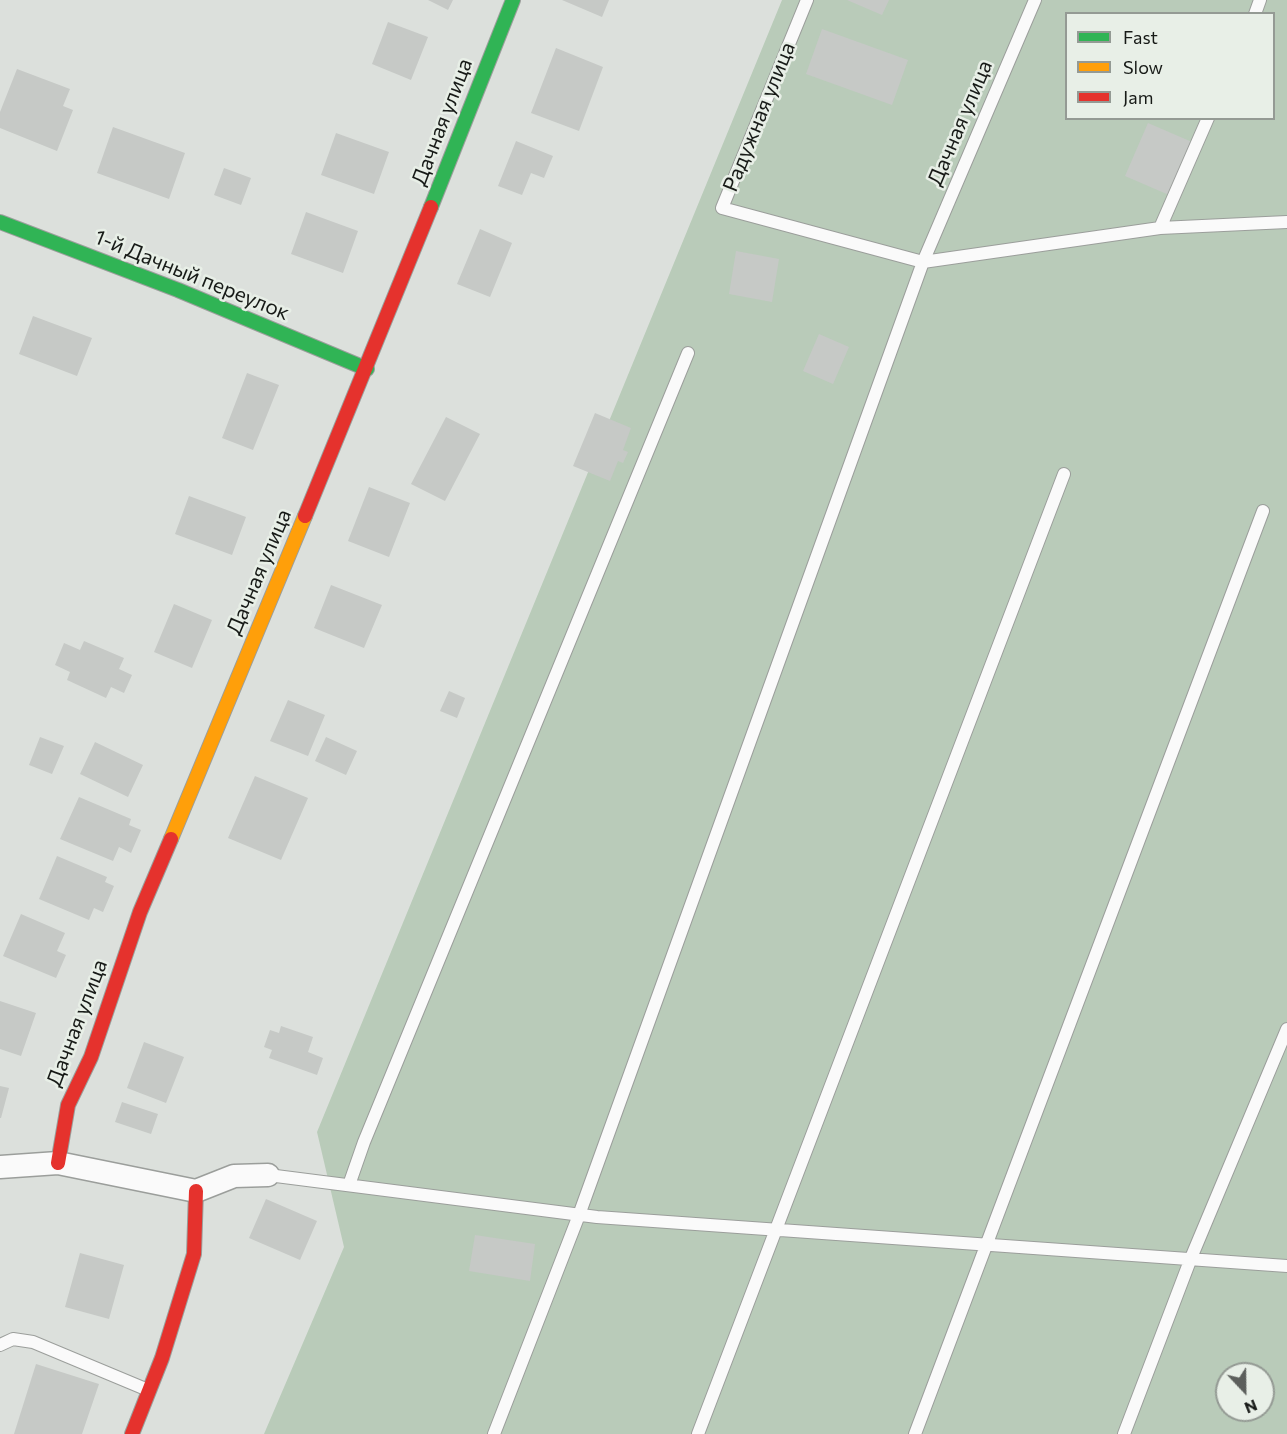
<!DOCTYPE html>
<html>
<head>
<meta charset="utf-8">
<style>
  body { margin:0 }
  #map { position:relative; width:1287px; height:1434px; overflow:hidden; background:#dce0dc; font-family:Commissioner,sans-serif }
  canvas { display:block }
  .legend { position:absolute; left:1065px; top:12px; width:210px; height:108px; box-sizing:border-box; background:#e8efe7; border:2px solid #949a94; margin:0; padding:8px 10px; list-style:none; font-size:18px; color:#171a17 }
  .legend li { display:flex; align-items:center; gap:12px; height:30px }
  .legend b { width:30px; border:2px solid #949a94 }
  .north { position:absolute; left:1215px; top:1362px; width:60px; height:60px; box-sizing:border-box; background:#e8efe7; border:2px solid #949a94; border-radius:50%; rotate:158deg; font-size:16px; font-weight:700; line-height:24px; text-align:center; color:#171a17 }
  .north::after { content:''; display:block; margin:auto; width:21px; height:27px; background:#5c5f5c; clip-path:polygon(50% 0,100% 100%,50% 72%,0 100%) }
</style>
</head>
<body>
<div id="map">
<canvas width="1287" height="1434"></canvas>
<ul class="legend">
<li><b style="height:8px;background:#30b455"></b>Fast</li>
<li><b style="height:8px;background:#ff9f0a"></b>Slow</li>
<li><b style="height:8px;background:#e5322d"></b>Jam</li>
</ul>
<div class="north">N</div>
</div>
<script>
const c = document.querySelector('canvas').getContext('2d');
c.lineJoin = 'round';
function paint(path, color) {
  c.fillStyle = color;
  c.fill(path, 'evenodd');
}
function poly(rows) {
  const path = new Path2D();
  for (const r of rows) {
    path.moveTo(r[0], r[1]);
    for (let i = 2; i < r.length; i += 2) path.lineTo(r[i], r[i + 1]);
  }
  return path;
}
function trace(path, color, width, dash) {
  c.strokeStyle = color;
  c.lineWidth = width;
  c.lineCap = dash ? 'butt' : 'round';
  c.setLineDash(dash || []);
  c.stroke(path);
}
function drawText(font, color, halo, rows, align = 'center') {
  c.font = font + ' Commissioner,sans-serif';
  c.lineWidth = 5;
  c.setLineDash([]);
  c.textBaseline = 'middle';
  c.strokeStyle = halo;
  c.fillStyle = color;
  for (const [text, x, y, turn = 0] of rows) {
    c.save();
    c.translate(x, y);
    c.rotate((+turn || 0) * Math.PI / 180);
    c.textAlign = isNaN(turn) ? turn : align;
    if (halo) c.strokeText(text, 0, 0);
    c.fillText(text, 0, 0);
    c.restore();
  }
}
paint(poly([
  [782,0,1287,0,1287,1434,264,1434,344,1247,317,1132],
  [1066,14,1274,14,1274,118,1066,118],
  [1227,1374,1263,1374,1263,1410,1227,1410]
]), '#b9cbb9');
paint(poly([
  [428,0,453,0,448,10],
  [562,0,609,0,602,17],
  [847,0,889,0,882,15],
  [388,22,428,37,411,80,372,64],
  [822,29,908,60,892,105,806,74],
  [556,48,603,67,579,131,531,113],
  [17,69,70,89,63,106,73,110,57,151,0,128,0,112],
  [1148,123,1192,142,1169,195,1125,176],
  [113,127,185,153,169,199,97,173],
  [336,133,389,152,374,194,321,175],
  [516,141,553,156,544,178,531,173,522,195,498,186],
  [224,168,251,178,241,205,214,195],
  [306,212,358,231,343,273,291,254],
  [480,229,512,243,490,297,457,284],
  [736,251,779,259,772,302,729,294],
  [33,316,92,338,77,376,19,354],
  [819,334,849,347,833,384,803,371],
  [247,373,279,385,253,450,222,438],
  [595,413,631,428,623,450,628,452,623,463,618,461,610,481,573,466],
  [446,417,480,434,445,501,411,484],
  [369,487,410,503,389,557,348,541],
  [189,496,246,517,232,555,175,534],
  [331,585,382,605,364,648,314,628],
  [174,604,212,620,192,668,154,652],
  [84,641,124,658,119,669,132,675,124,693,111,687,106,698,67,680,70,672,55,665,64,643,80,650],
  [449,691,465,698,457,718,440,711],
  [288,700,325,715,308,756,270,741],
  [40,737,64,746,52,774,29,765],
  [326,737,357,751,346,775,315,761],
  [95,742,143,765,128,797,80,774],
  [255,776,308,798,281,860,228,838],
  [79,797,131,819,129,825,141,830,131,853,119,847,113,861,60,839],
  [57,856,107,877,105,882,114,886,103,912,94,908,89,920,39,899],
  [21,914,65,933,57,951,66,955,56,978,3,956],
  [0,1001,36,1013,21,1056,0,1049],
  [281,1026,313,1037,308,1052,323,1058,317,1075,269,1058,272,1050,264,1047,270,1030,279,1033],
  [144,1042,184,1057,166,1103,127,1088],
  [0,1086,9,1088,1,1118,0,1118],
  [122,1102,158,1114,151,1134,115,1122],
  [266,1199,317,1221,300,1260,249,1238],
  [475,1235,535,1244,530,1281,469,1271],
  [80,1253,124,1265,109,1319,65,1307],
  [36,1364,99,1384,82,1434,14,1434]
]), '#c6c9c6');
const lane = poly([
  [807,0,722,208,923,262,1160,228,1287,222],
  [1255,14,1260,0],
  [1160,228,1208,118],
  [268,1175,597,1217,1287,1266],
  [349,1185,364,1142,688,353],
  [0,1345,13,1339,33,1342,148,1390],
  [494,1434,579,1215,923,262,1035,0],
  [698,1434,1064,474],
  [915,1434,1263,511],
  [1124,1434,1191,1258,1287,1029]
]);
const street = poly([
  [0,1167,58,1163,196,1191,234,1176,268,1175]
]);
const fast = poly([
  [431,207,513,0],
  [0,222,178,290,367,369]
]);
const slow = poly([
  [171,839,305,516]
]);
const jam = poly([
  [305,516,431,207],
  [58,1163,68,1105,91,1057,140,912,171,839],
  [132,1434,162,1358,194,1254,196,1191]
]);
trace(lane, '#9b9e9b', 14);
trace(street, '#9b9e9b', 25);
trace(fast, '#9b9e9b', 16);
trace(slow, '#9b9e9b', 16);
trace(jam, '#9b9e9b', 16);
trace(lane, '#fafafa', 12);
trace(street, '#fafafa', 22);
trace(fast, '#30b455', 14);
trace(slow, '#ff9f0a', 14);
trace(jam, '#e5322d', 14);
drawText('21px', '#171a17', '#e8efe7', [
  ["Радужная улица",759,117,-68],
  ["Дачная улица",442,122,-69],
  ["Дачная улица",960,123,-67],
  ["1-й Дачный переулок",192,275,22],
  ["Дачная улица",259,572,-67],
  ["Дачная улица",77,1023,-69]
]);
</script>
</body>
</html>
